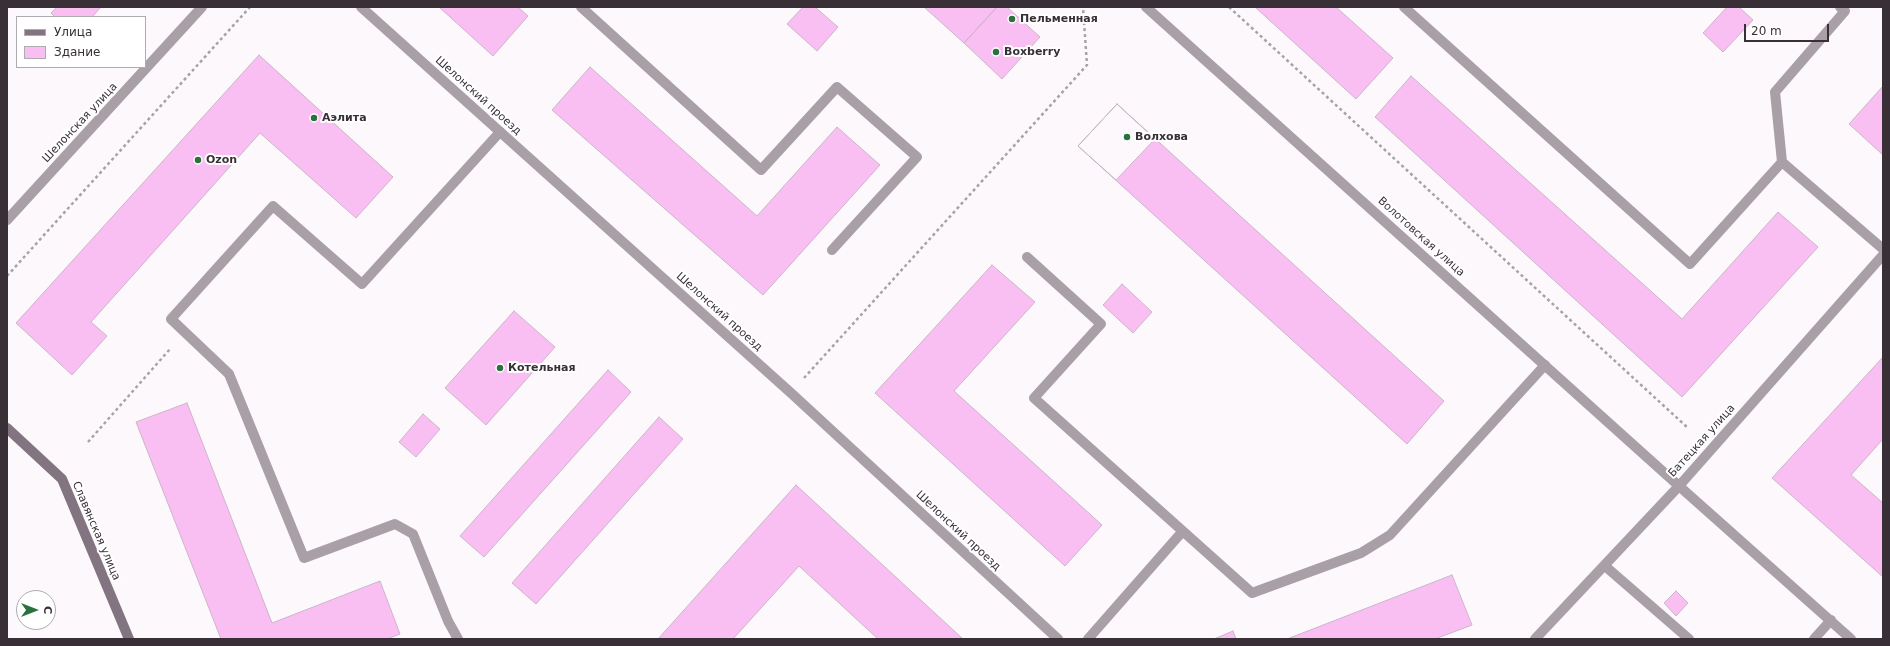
<!DOCTYPE html>
<html>
<head>
<meta charset="utf-8">
<style>
  body { margin:0 }
  #map { position:relative; width:1890px; height:646px; overflow:hidden; background:#fcf8fb; font-family:"DejaVu Sans",sans-serif }
  canvas { display:block }
  .frame { position:absolute; inset:0; border:8px solid #382f37; pointer-events:none }
  .legend { position:absolute; left:16px; top:16px; width:130px; height:52px; box-sizing:border-box; background:#fff; border:1px solid #afacaf; margin:0; padding:5px 7px; list-style:none; font-size:12px; color:#382f37 }
  .legend li { display:flex; align-items:center; gap:8px; height:20px }
  .legend b { width:20px; border:1px solid #afacaf }
  .north { position:absolute; left:16px; top:590px; width:40px; height:40px; box-sizing:border-box; background:#fff; border:1px solid #afacaf; border-radius:50%; rotate:90deg; font-size:11px; font-weight:700; line-height:16px; text-align:center; color:#382f37 }
  .north::after { content:''; display:block; margin:auto; width:14px; height:18px; background:#29713e; clip-path:polygon(50% 0,100% 100%,50% 72%,0 100%) }
  .scale { position:absolute; left:1744px; top:24px; width:85px; height:18px; box-sizing:border-box; border:2px solid #382f37; border-top:0; padding-left:5px; font-size:12px; line-height:14px; white-space:nowrap; color:#382f37; -webkit-text-stroke:3px #fff; paint-order:stroke }
</style>
</head>
<body>
<div id="map">
<canvas width="1890" height="646"></canvas>
<div class="frame"></div>
<ul class="legend">
<li><b style="height:5px;background:#827480"></b>Улица</li>
<li><b style="height:11px;background:#f9bff3"></b>Здание</li>
</ul>
<div class="north">С</div>
<div class="scale">20 m</div>
</div>
<script>
const c = document.querySelector('canvas').getContext('2d');
c.lineJoin = 'round';
function paint(path, color) {
  c.fillStyle = color;
  c.fill(path, 'evenodd');
}
function poly(rows) {
  const path = new Path2D();
  for (const r of rows) {
    path.moveTo(r[0], r[1]);
    for (let i = 2; i < r.length; i += 2) path.lineTo(r[i], r[i + 1]);
  }
  return path;
}
function trace(path, color, width, dash) {
  c.strokeStyle = color;
  c.lineWidth = width;
  c.lineCap = dash ? 'butt' : 'round';
  c.setLineDash(dash || []);
  c.stroke(path);
}
function drawText(font, color, halo, rows, align = 'center') {
  c.font = font + ' "DejaVu Sans",sans-serif';
  c.lineWidth = 4;
  c.setLineDash([]);
  c.textBaseline = 'middle';
  c.strokeStyle = halo;
  c.fillStyle = color;
  for (const [text, x, y, turn = 0] of rows) {
    c.save();
    c.translate(x, y);
    c.rotate((+turn || 0) * Math.PI / 180);
    c.textAlign = isNaN(turn) ? turn : align;
    if (halo) c.strokeText(text, 0, 0);
    c.fillText(text, 0, 0);
    c.restore();
  }
}
const building = poly([
  [57,7,101,7,92,17,55,17,51,13,57,7],
  [439,7,518,7,528,16,493,56,439,7],
  [803,7,815,7,838,27,817,51,787,24,803,7],
  [924,7,997,7,964,43,924,7],
  [997,7,1007,7,1040,37,1002,79,964,43,997,7],
  [1255,7,1336,7,1393,58,1356,99,1255,7],
  [1727,7,1739,7,1753,20,1723,52,1703,33,1727,7],
  [259,55,393,177,356,218,260,133,91,322,107,336,72,375,16,323,259,55],
  [590,67,757,216,837,127,880,165,763,295,552,110,590,67],
  [1411,76,1682,319,1778,212,1818,247,1682,397,1375,117,1411,76],
  [1883,86,1883,155,1849,124,1883,86],
  [1117,104,1444,401,1407,444,1078,146,1117,104],
  [1117,104,1155,139,1116,180,1078,146,1117,104],
  [992,265,1035,302,954,391,1102,525,1065,566,875,393,992,265],
  [1122,284,1152,312,1133,333,1103,305,1122,284],
  [514,311,555,347,486,425,445,388,514,311],
  [1883,357,1883,439,1851,475,1883,503,1883,577,1772,478,1883,357],
  [608,370,631,392,484,557,460,536,608,370],
  [187,403,272,623,380,581,400,634,387,639,221,639,136,422,187,403],
  [423,414,440,429,416,457,399,442,423,414],
  [659,417,683,439,536,604,512,583,659,417],
  [796,485,963,639,878,639,799,566,733,639,658,639,796,485],
  [1452,575,1472,625,1435,639,1287,639,1452,575],
  [1676,591,1688,603,1676,616,1664,603,1676,591],
  [1233,631,1236,639,1214,639,1233,631]
]);
paint(building, '#f9bff3');
trace(building, '#cbb5c8', 1);
trace(poly([
  [1229,7,1688,428],
  [7,276,250,7],
  [804,378,1087,65,1083,7],
  [88,442,170,349]
]), '#a8a2a7', 2.5, [3, 3]);
trace(poly([
  [581,7,761,170,837,87,917,157,832,250],
  [1404,7,1690,264,1782,162],
  [1840,7,1845,11,1775,92,1782,162,1883,249],
  [1027,257,1101,324,1034,398,1252,593,1361,553,1390,535,1545,365],
  [1679,486,1851,639],
  [1605,566,1689,639],
  [458,639,448,621,413,534,395,524,304,558,229,374,171,319,273,206,362,284,500,132],
  [1088,639,1182,532],
  [1814,639,1831,620]
]), '#a99fa7', 10);
trace(poly([
  [361,7,791,393,1058,639],
  [1146,7,1679,486],
  [7,220,202,7],
  [1535,639,1679,486,1883,255]
]), '#a99fa7', 10);
trace(poly([
  [7,428,62,479,129,639]
]), '#827480', 10);
for (const [x, y, r, color] of [
  [1012,19,4,"#29713e"],
  [996,52,4,"#29713e"],
  [314,118,4,"#29713e"],
  [1127,137,4,"#29713e"],
  [198,160,4,"#29713e"],
  [500,368,4,"#29713e"]
]) {
  const dot = new Path2D();
  dot.arc(x, y, r, 0, 2 * Math.PI);
  c.fillStyle = color;
  c.fill(dot);
  trace(dot, '#fff', 1.5);
}
drawText('bold 11px', '#382f37', '#fff', [
  ["Пельменная",1020,19],
  ["Boxberry",1004,52],
  ["Аэлита",322,118],
  ["Волхова",1135,137],
  ["Ozon",206,160],
  ["Котельная",508,368]
], 'left');
drawText('11px', '#382f37', '#fff', [
  ["Шелонский проезд",478,96,42],
  ["Шелонская улица",80,123,-47],
  ["Волотовская улица",1421,237,42],
  ["Шелонский проезд",719,312,42],
  ["Батецкая улица",1702,441,-48],
  ["Славянская улица",96,531,67],
  ["Шелонский проезд",958,531,43]
]);
</script>
</body>
</html>
